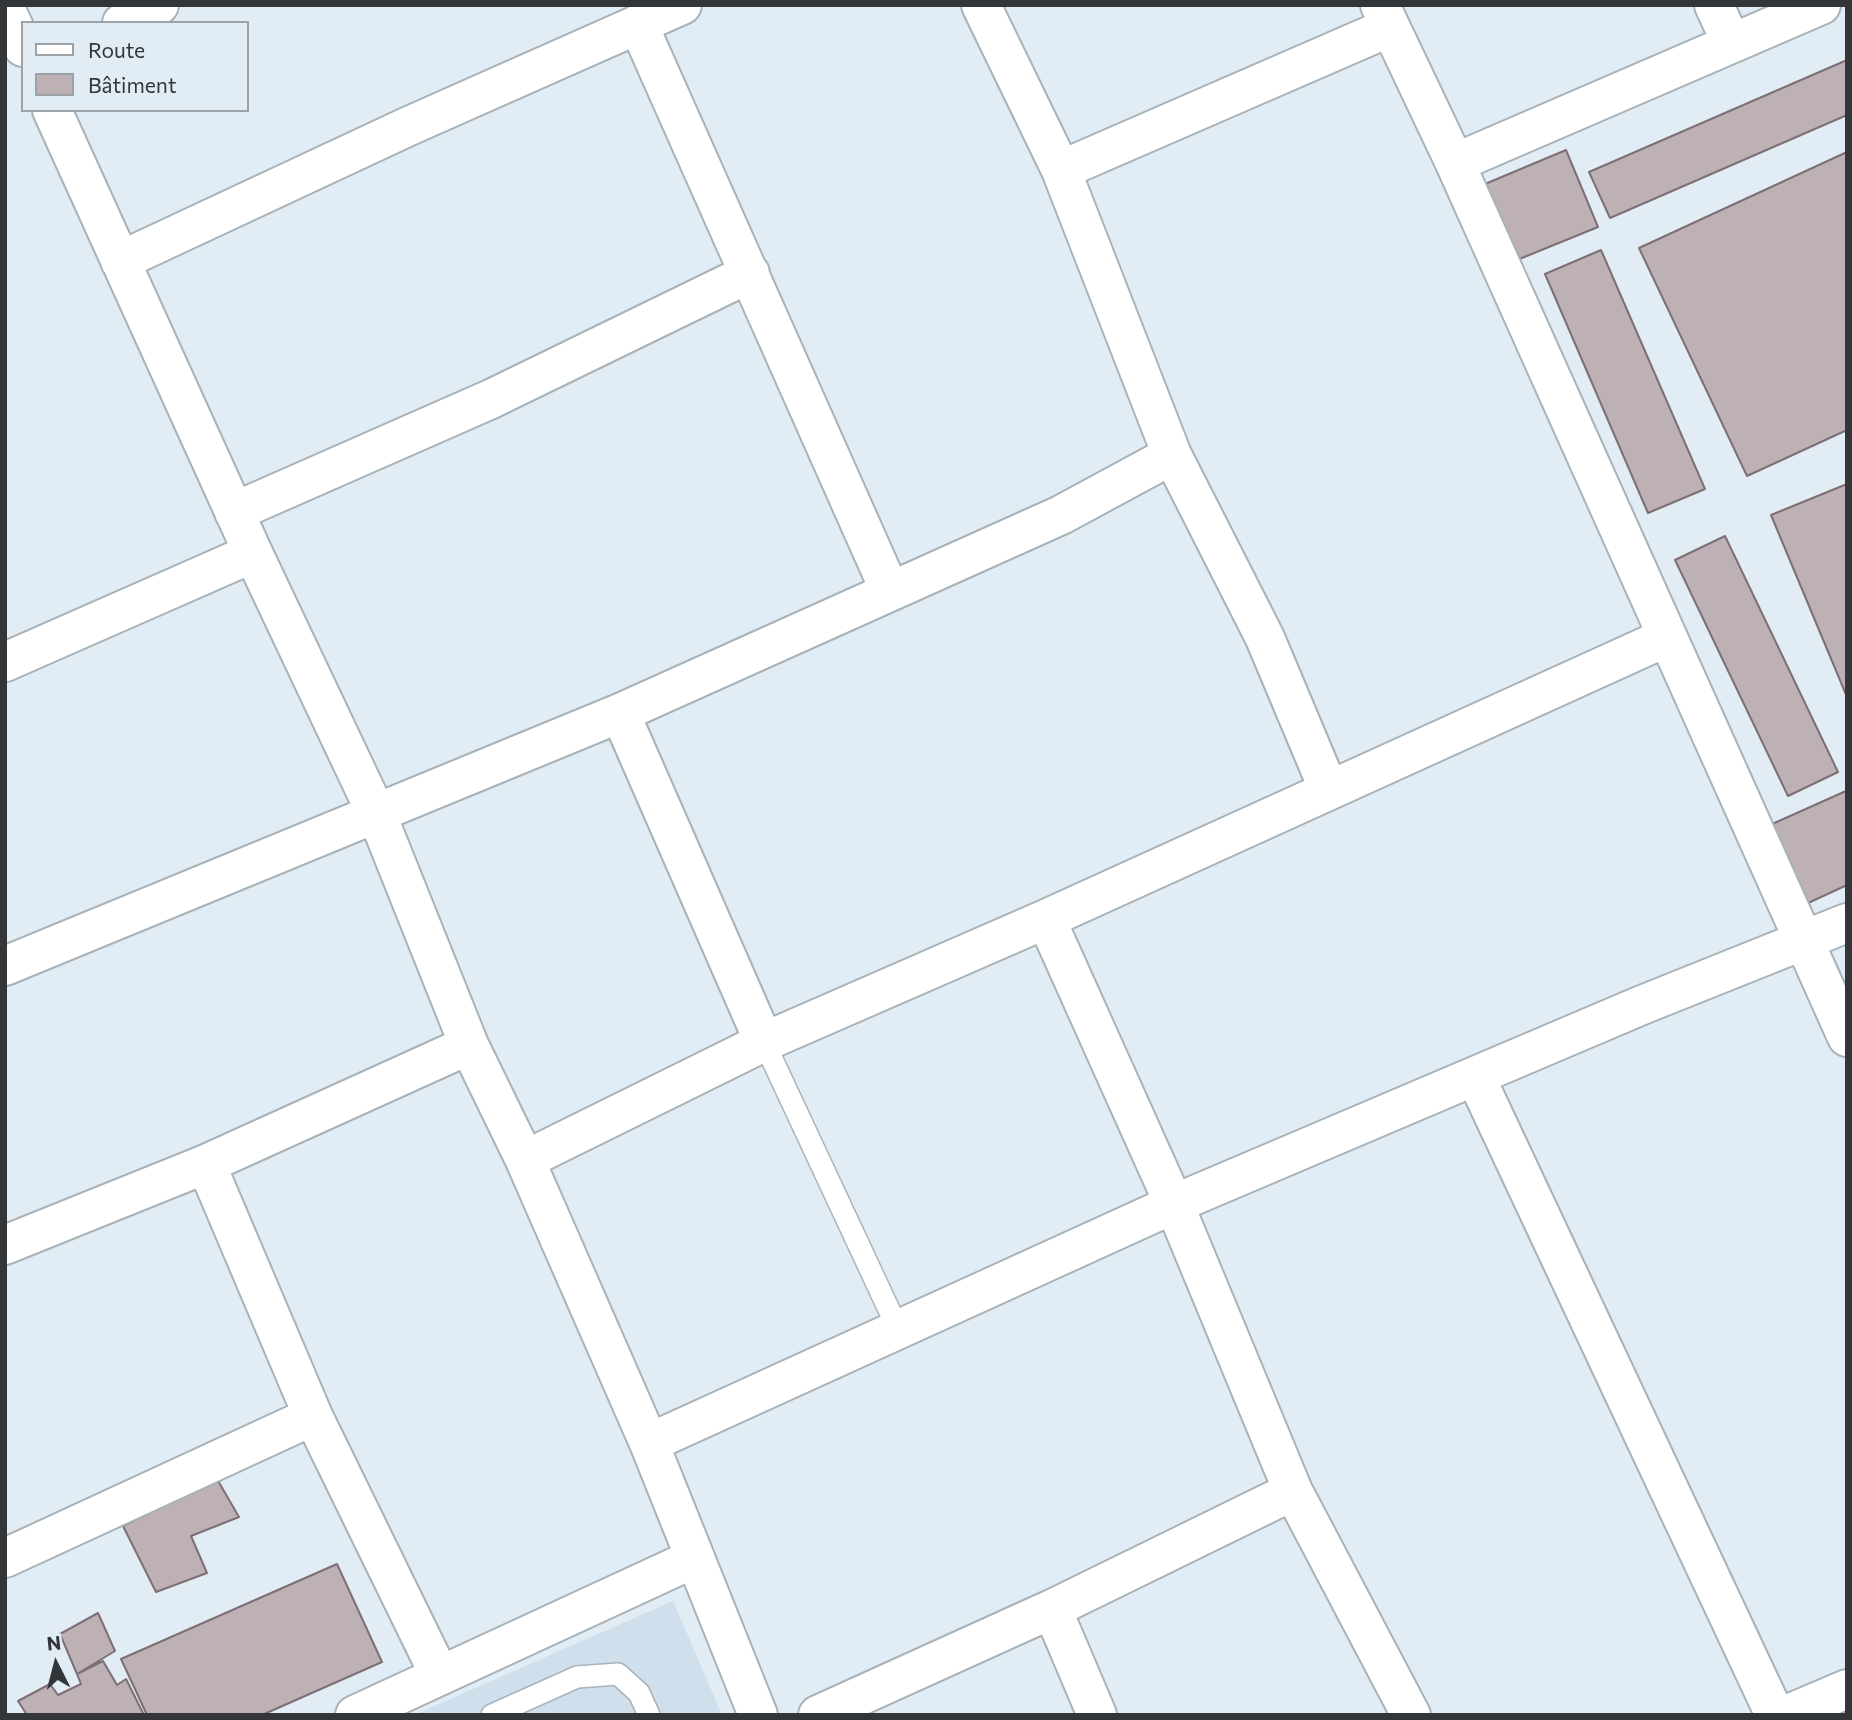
<!DOCTYPE html>
<html>
<head>
<meta charset="utf-8">
<style>
  body { margin:0 }
  #map { position:relative; width:1852px; height:1720px; overflow:hidden; background:#e1ecf4; font-family:Commissioner,sans-serif }
  canvas { display:block }
  .frame { position:absolute; inset:0; border:7px solid #323639; pointer-events:none }
  .legend { position:absolute; left:21px; top:21px; width:228px; height:91px; box-sizing:border-box; background:#e1ecf4; border:2px solid #9ba3a9; margin:0; padding:9px 12px; list-style:none; font-size:21px; color:#323639 }
  .legend li { display:flex; align-items:center; gap:14px; height:35px }
  .legend b { width:35px; border:2px solid #9ba3a9 }
  .north { position:absolute; left:21px; top:1629px; width:70px; height:70px; -webkit-text-stroke:5px #e1ecf4; paint-order:stroke; rotate:354deg; font-size:19px; font-weight:700; line-height:28px; text-align:center; color:#323639 }
  .north::after { content:''; display:block; margin:auto; width:24px; height:32px; background:#323639; clip-path:polygon(50% 0,100% 100%,50% 72%,0 100%) }
</style>
</head>
<body>
<div id="map">
<canvas width="1852" height="1720"></canvas>
<div class="frame"></div>
<ul class="legend">
<li><b style="height:9px;background:#fff"></b>Route</li>
<li><b style="height:19px;background:#bdb1b5"></b>Bâtiment</li>
</ul>
<div class="north">N</div>
</div>
<script>
const c = document.querySelector('canvas').getContext('2d');
c.lineJoin = 'round';
function paint(path, color) {
  c.fillStyle = color;
  c.fill(path, 'evenodd');
}
function poly(rows) {
  const path = new Path2D();
  for (const r of rows) {
    path.moveTo(r[0], r[1]);
    for (let i = 2; i < r.length; i += 2) path.lineTo(r[i], r[i + 1]);
  }
  return path;
}
function trace(path, color, width, dash) {
  c.strokeStyle = color;
  c.lineWidth = width;
  c.lineCap = dash ? 'butt' : 'round';
  c.setLineDash(dash || []);
  c.stroke(path);
}
paint(poly([
  [673,1601,722,1715,414,1715]
]), '#cfe0ec');
const building = poly([
  [1847,60,1847,115,1610,218,1589,172,1847,60],
  [1566,150,1598,227,1517,260,1485,184,1566,150],
  [1847,152,1847,430,1747,476,1639,248,1847,152],
  [1601,250,1705,489,1648,513,1545,274,1601,250],
  [1847,484,1847,697,1771,515,1847,484],
  [1725,536,1838,772,1788,796,1675,560,1725,536],
  [1846,791,1847,885,1806,904,1770,825,1846,791],
  [217,1479,239,1517,191,1536,207,1573,156,1592,123,1526,217,1479],
  [337,1564,382,1662,262,1715,147,1715,121,1659,337,1564],
  [98,1613,115,1651,77,1674,60,1634,98,1613],
  [103,1661,117,1685,126,1679,144,1715,27,1715,18,1701,50,1684,58,1695,81,1684,77,1674,103,1661]
]);
paint(building, '#bdb1b5');
trace(building, '#7c7074', 2);
const service = poly([
  [764,1042,898,1329],
  [492,1715,577,1677,618,1674,639,1693,649,1715]
]);
const minor = poly([
  [981,5,1061,170,1172,455,1265,638,1328,788],
  [1380,5,1455,163,1847,1037],
  [1714,5,1731,42],
  [5,8,23,47],
  [122,23,159,5],
  [638,24,890,591],
  [52,110,253,553,377,815,469,1045,525,1160,649,1443,758,1715],
  [1455,163,1821,5],
  [1061,170,1390,27],
  [120,261,409,126,682,5],
  [234,512,491,399,750,273],
  [5,662,253,553],
  [620,713,764,1042],
  [1046,919,1174,1204,1293,1491,1411,1715],
  [5,966,620,713,1061,515,1172,455],
  [1476,1078,1775,1715],
  [525,1160,764,1042,1046,919,1667,637],
  [206,1164,313,1416,440,1676],
  [5,1245,206,1164,469,1045],
  [649,1443,1174,1204,1642,1005,1847,923],
  [5,1558,313,1416],
  [1052,1609,1097,1715],
  [355,1715,695,1558],
  [818,1715,1052,1609,1293,1491],
  [1786,1715,1847,1689]
]);
trace(service, '#a8b2b9', 24);
trace(minor, '#a8b2b9', 42);
trace(service, '#fff', 21);
trace(minor, '#fff', 38);
</script>
</body>
</html>
